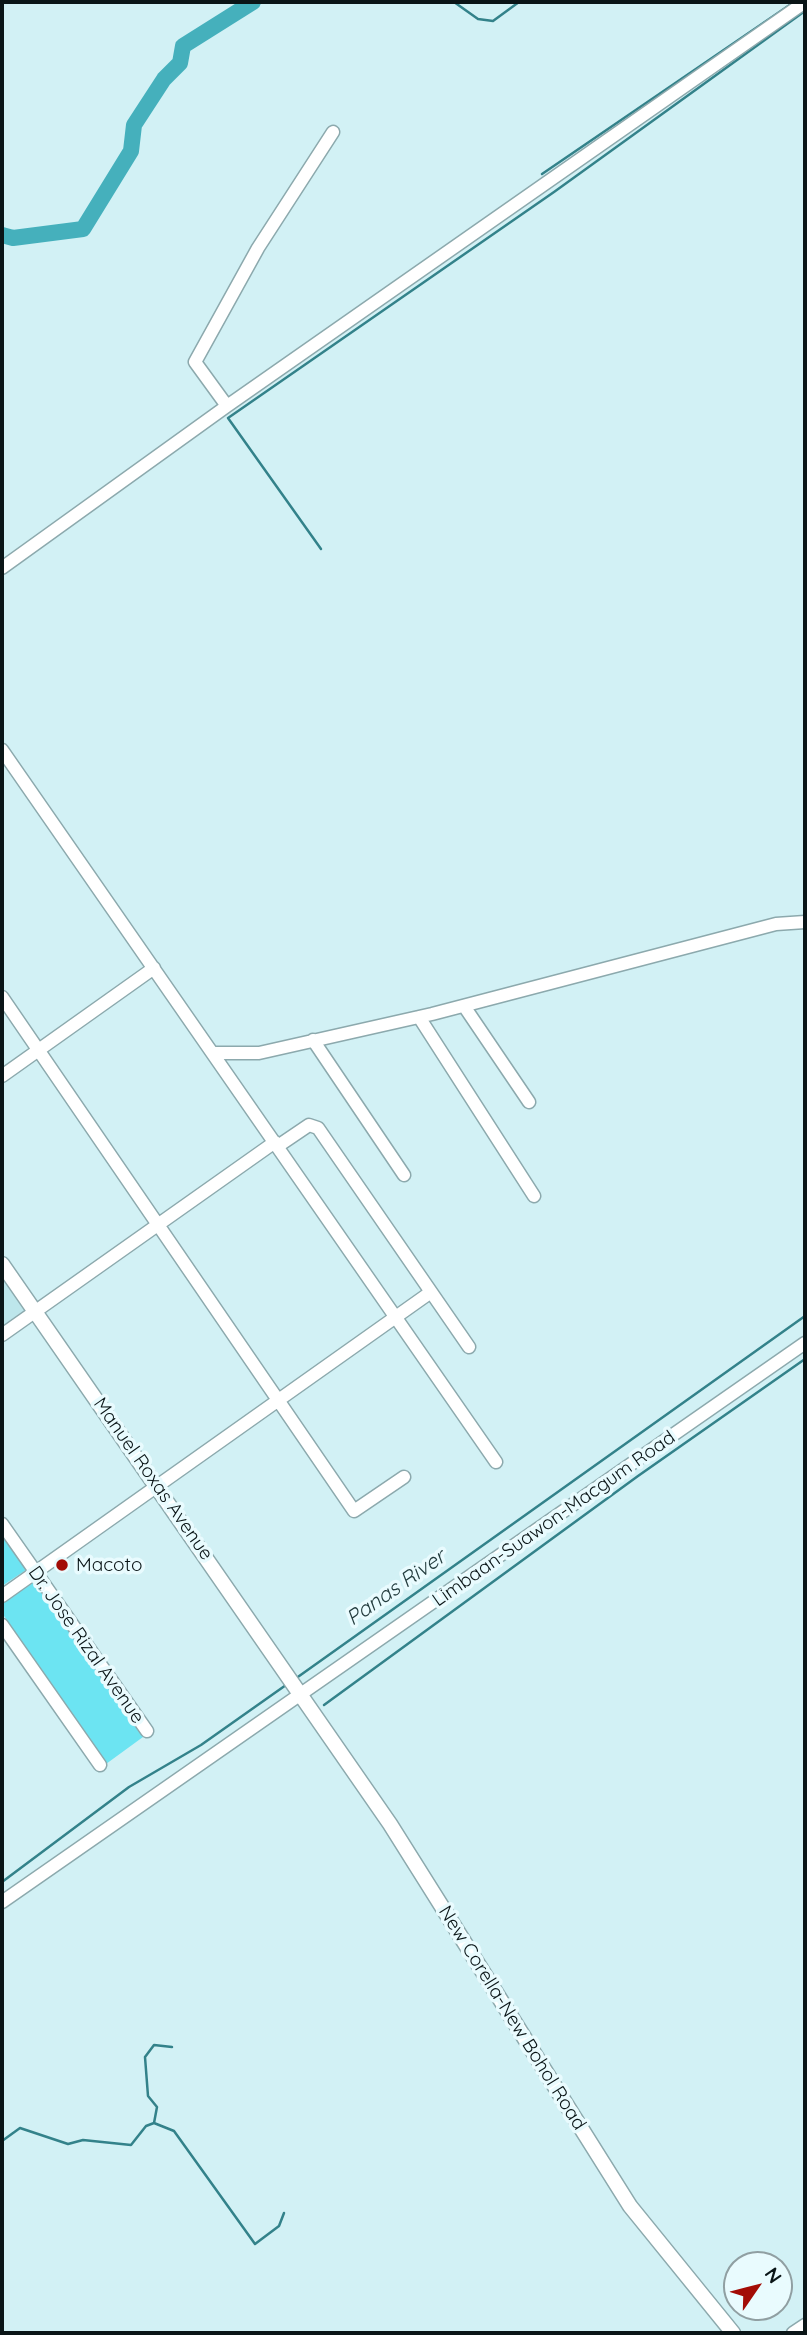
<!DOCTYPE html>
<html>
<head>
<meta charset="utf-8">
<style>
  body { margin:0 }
  #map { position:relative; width:807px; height:2335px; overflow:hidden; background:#d2f1f5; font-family:Quicksand,sans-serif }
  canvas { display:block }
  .frame { position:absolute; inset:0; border:4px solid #0a1517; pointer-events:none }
  .north { position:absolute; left:723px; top:2251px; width:70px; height:70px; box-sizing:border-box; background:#e9fbfe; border:2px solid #909fa2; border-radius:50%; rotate:55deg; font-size:19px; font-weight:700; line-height:28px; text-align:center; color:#0a1517 }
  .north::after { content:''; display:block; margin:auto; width:24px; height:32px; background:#a30c06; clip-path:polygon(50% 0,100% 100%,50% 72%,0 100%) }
</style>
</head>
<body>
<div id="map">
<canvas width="807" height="2335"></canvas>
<div class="frame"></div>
<div class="north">N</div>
</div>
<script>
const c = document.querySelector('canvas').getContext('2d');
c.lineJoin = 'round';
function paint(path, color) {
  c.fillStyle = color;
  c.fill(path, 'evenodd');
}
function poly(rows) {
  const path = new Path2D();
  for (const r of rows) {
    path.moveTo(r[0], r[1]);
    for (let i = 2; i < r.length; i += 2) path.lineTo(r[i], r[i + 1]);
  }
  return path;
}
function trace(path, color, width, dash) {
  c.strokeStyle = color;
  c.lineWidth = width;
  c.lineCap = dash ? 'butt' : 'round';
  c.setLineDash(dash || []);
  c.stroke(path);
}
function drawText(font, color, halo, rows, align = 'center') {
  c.font = font + ' Quicksand,sans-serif';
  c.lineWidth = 7;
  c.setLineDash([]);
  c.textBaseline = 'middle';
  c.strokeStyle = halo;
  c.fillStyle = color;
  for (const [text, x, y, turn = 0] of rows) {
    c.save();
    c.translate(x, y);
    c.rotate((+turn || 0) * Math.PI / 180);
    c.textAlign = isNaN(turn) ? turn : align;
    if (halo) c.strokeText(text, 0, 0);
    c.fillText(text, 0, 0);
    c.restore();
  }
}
paint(poly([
  [2,1275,27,1309,2,1326]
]), '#bde6eb');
paint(poly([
  [2,1536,26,1570,2,1586],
  [34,1582,143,1737,106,1764,2,1613,2,1604]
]), '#6ce4f2');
trace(poly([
  [454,2,478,19,493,21,519,2],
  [542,174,794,2],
  [321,549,228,418,554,192,805,11],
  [295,1679,805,1316],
  [324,1705,638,1476,805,1359],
  [2,1882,129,1787,201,1745,286,1685],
  [154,2123,174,2131,255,2244,279,2226,284,2213],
  [2,2141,20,2128,68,2144,83,2140,131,2145,146,2126,154,2123,157,2107,148,2096,145,2057,154,2045,172,2047]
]), '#33828a', 2.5);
trace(poly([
  [2,235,13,238,83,229,131,151,134,125,164,79,180,63,183,46,253,2]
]), '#45b0bc', 16);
const minor = poly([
  [227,406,195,362,258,248,333,132],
  [2,568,227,406,805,2],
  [2,750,496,1462],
  [2,997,354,1511,404,1477],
  [464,1006,529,1102],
  [419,1017,534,1196],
  [313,1040,404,1175],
  [214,1053,259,1053,432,1014,776,924,805,922],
  [2,1076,154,968],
  [278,1146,309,1125,318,1128,469,1347],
  [2,1335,275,1142],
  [2,1524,147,1731],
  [2,1596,431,1292],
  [2,1625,100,1765],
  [2,1902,805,1343],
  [793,2333,805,2325]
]);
const major = poly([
  [2,1264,390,1824,630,2206,733,2333]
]);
trace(minor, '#8ca9ad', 15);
trace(major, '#8ca9ad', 17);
trace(minor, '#fff', 12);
trace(major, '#fff', 14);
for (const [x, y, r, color] of [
  [62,1565,7,"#a30c06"]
]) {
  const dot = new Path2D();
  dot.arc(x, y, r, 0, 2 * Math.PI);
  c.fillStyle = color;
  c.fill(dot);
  trace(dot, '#e9fbfe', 2.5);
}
drawText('19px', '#0a1517', '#e9fbfe', [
  ["Manuel Roxas Avenue",153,1479,55],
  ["Limbaan-Suawon-Macgum Road",554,1519,-35],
  ["Dr. Jose Rizal Avenue",86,1645,55],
  ["New Corella-New Bohol Road",512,2018,58]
]);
drawText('19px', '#0a1517', '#e9fbfe', [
  ["Macoto",76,1565]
], 'left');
drawText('italic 21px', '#233c3e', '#e9fbfe', [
  ["Panas River",396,1588,-35]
]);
</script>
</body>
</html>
